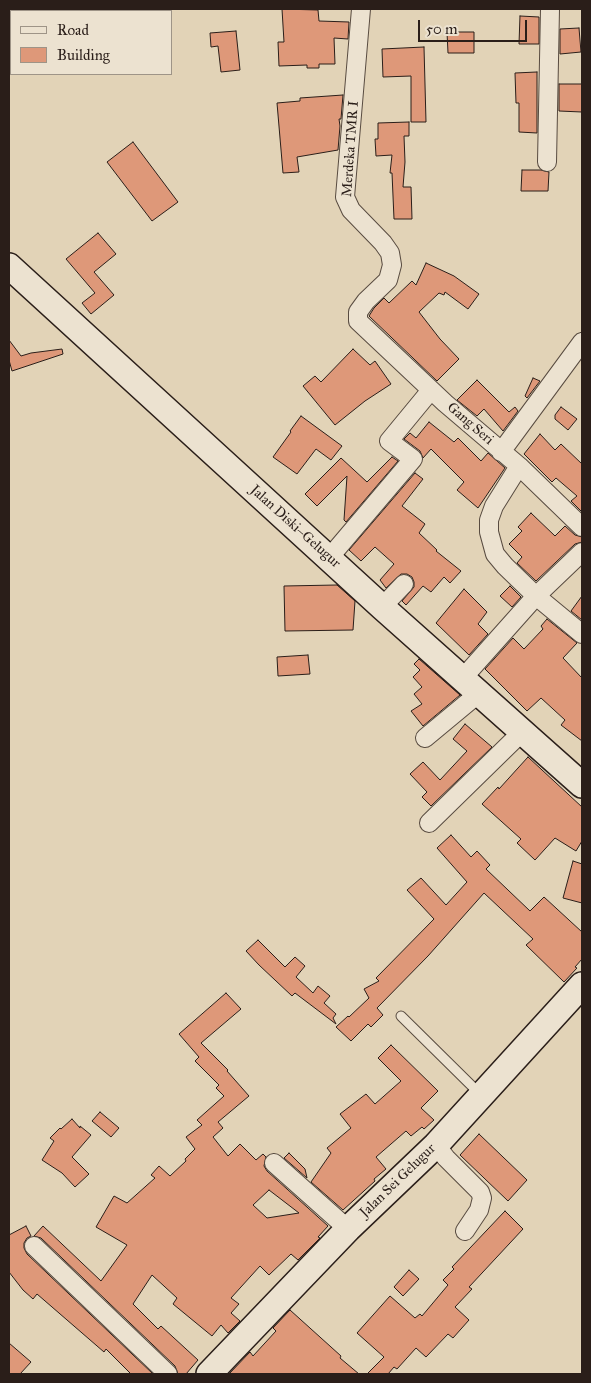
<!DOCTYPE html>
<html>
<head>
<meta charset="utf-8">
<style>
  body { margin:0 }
  #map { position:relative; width:591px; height:1383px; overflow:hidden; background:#e2d3b7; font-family:"IM FELL Great Primer",serif }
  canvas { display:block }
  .frame { position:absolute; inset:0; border:10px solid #2a1e19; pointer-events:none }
  .legend { position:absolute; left:10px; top:10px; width:162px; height:65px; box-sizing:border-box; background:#ece2d0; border:1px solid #9e9487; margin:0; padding:6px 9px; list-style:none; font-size:15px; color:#2a1e19 }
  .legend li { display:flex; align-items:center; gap:10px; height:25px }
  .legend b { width:25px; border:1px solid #9e9487 }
  .scale { position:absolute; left:418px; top:20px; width:109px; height:22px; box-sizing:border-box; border:2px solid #2a1e19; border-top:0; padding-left:6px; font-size:15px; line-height:18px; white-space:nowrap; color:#2a1e19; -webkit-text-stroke:4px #ece2d0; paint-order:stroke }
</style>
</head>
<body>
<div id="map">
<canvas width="591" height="1383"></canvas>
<div class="frame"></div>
<ul class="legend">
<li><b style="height:6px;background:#ece2d0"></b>Road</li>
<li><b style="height:14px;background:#de9879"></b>Building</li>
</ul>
<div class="scale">50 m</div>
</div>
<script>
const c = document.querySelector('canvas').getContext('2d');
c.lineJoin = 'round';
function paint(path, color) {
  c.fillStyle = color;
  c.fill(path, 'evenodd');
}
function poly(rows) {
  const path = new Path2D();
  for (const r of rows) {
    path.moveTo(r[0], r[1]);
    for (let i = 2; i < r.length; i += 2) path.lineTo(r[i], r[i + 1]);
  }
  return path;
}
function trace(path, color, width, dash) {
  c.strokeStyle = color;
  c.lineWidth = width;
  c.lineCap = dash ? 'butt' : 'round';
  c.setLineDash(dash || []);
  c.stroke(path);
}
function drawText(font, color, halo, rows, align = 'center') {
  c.font = font + ' "IM FELL Great Primer",serif';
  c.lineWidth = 4;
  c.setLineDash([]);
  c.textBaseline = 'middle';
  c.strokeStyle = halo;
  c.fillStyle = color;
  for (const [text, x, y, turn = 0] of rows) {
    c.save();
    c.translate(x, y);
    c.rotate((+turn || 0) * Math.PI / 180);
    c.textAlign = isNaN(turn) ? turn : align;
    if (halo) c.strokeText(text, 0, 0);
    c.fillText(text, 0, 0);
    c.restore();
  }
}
const building = poly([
  [282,9,318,10,319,21,349,22,348,39,334,38,335,64,319,64,319,68,307,68,307,65,279,66,278,42,284,42,282,9],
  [520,16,539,17,539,44,519,44,520,16],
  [579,28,581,52,560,54,560,29,579,28],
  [236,31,240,70,221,72,218,46,211,47,210,33,236,31],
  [447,32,474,32,474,53,448,53,447,32],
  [424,47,426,122,411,122,411,76,383,77,382,49,424,47],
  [537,72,537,133,519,132,519,103,516,103,515,73,537,72],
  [559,84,582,84,582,112,559,111,559,84],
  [343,95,341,119,339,119,340,126,338,150,297,157,299,172,283,173,277,103,300,101,300,98,343,95],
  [409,122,409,136,404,136,405,162,403,187,411,187,412,219,394,219,392,173,390,173,392,155,376,156,375,139,378,139,378,123,409,122],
  [133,142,178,202,152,221,107,162,133,142],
  [522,170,541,170,549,172,548,191,521,191,522,170],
  [98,233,116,254,94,272,114,295,91,314,82,303,95,293,66,259,98,233],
  [426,263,454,276,479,294,468,309,445,292,444,295,439,293,419,312,440,339,459,359,437,381,369,316,374,308,384,298,389,303,412,281,416,285,426,263],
  [9,340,21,356,31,353,62,349,63,354,12,371,9,360,9,340],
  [353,349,370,365,375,361,391,384,365,401,335,425,303,386,315,376,321,382,353,349],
  [533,378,540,381,527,398,525,396,533,378],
  [477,380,509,412,515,407,518,411,503,431,484,409,477,416,457,400,477,380],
  [561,407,577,419,568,430,555,419,555,415,561,407],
  [301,416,342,446,331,460,316,449,297,474,273,457,291,432,290,431,301,416],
  [429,422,454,442,458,438,481,461,488,453,505,468,478,508,457,490,464,482,431,449,423,458,420,451,404,439,410,433,416,438,429,422],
  [540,434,555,450,561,444,582,464,582,512,571,501,577,496,556,478,552,482,524,454,540,434],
  [392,457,398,461,346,522,344,520,347,476,317,506,305,494,341,458,367,482,392,457],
  [415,473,423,479,402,506,425,524,419,533,437,550,436,551,461,571,450,583,444,577,431,592,423,586,406,605,402,601,414,587,414,582,412,577,407,574,401,574,386,588,380,580,394,564,375,547,361,561,349,550,415,473],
  [531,513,555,536,565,526,575,535,582,537,582,542,575,544,536,581,517,563,522,557,509,544,522,531,518,527,531,513],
  [337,585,355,601,353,630,285,631,284,586,337,585],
  [510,586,521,597,512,607,500,596,510,586],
  [464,589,487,612,478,624,488,634,469,655,436,623,464,589],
  [582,596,582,620,571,611,582,596],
  [547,619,577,643,563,658,582,678,582,741,561,725,565,720,541,698,527,711,485,669,513,638,524,649,543,629,541,626,547,619],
  [308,655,310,674,278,676,277,657,308,655],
  [419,659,460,695,423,726,411,711,422,704,414,694,422,687,413,677,420,670,414,664,419,659],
  [465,724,492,747,431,806,422,797,427,792,410,774,423,762,440,780,467,751,453,739,465,724],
  [528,757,582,807,582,841,576,851,555,838,535,860,517,843,521,839,482,804,498,787,499,789,528,757],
  [451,835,471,857,477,851,490,865,486,869,530,911,544,897,582,932,582,959,575,967,577,968,564,982,526,945,533,939,484,893,428,956,377,1008,383,1015,371,1027,368,1024,351,1041,336,1027,348,1016,349,1017,369,998,364,989,379,981,376,978,434,919,407,890,421,878,446,905,467,882,437,848,451,835],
  [573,861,582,864,582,903,563,898,573,861],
  [258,940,285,967,295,957,305,966,296,977,313,993,318,986,330,996,324,1003,336,1014,333,1018,336,1024,295,993,292,996,259,965,246,951,258,940],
  [226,993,241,1009,201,1043,228,1070,227,1071,249,1096,218,1122,223,1128,213,1137,228,1156,240,1144,256,1160,263,1154,266,1157,264,1166,267,1171,328,1226,318,1237,320,1238,298,1260,291,1254,269,1275,260,1266,231,1298,239,1304,231,1313,240,1321,228,1333,221,1325,212,1336,173,1304,177,1298,152,1275,133,1304,158,1329,161,1326,198,1360,186,1374,178,1374,175,1366,41,1238,34,1236,43,1226,101,1281,127,1245,96,1227,114,1196,127,1203,155,1178,151,1175,159,1166,170,1176,186,1161,185,1159,195,1149,186,1137,202,1125,197,1120,224,1096,216,1088,219,1085,195,1061,199,1057,179,1034,226,993],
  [269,1190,299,1213,267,1218,253,1205,269,1190],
  [391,1045,438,1091,421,1108,434,1120,424,1129,422,1127,411,1136,406,1131,376,1157,386,1169,374,1179,375,1181,343,1210,311,1182,331,1153,327,1148,351,1128,340,1114,366,1094,375,1104,401,1081,378,1058,391,1045],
  [100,1112,119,1128,111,1137,92,1121,100,1112],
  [72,1119,80,1128,80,1126,91,1135,72,1157,89,1174,75,1187,62,1173,42,1160,54,1141,50,1138,60,1128,61,1129,72,1119],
  [479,1134,527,1180,508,1201,460,1155,479,1134],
  [289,1153,305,1169,307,1178,284,1158,289,1153],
  [505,1211,523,1229,469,1287,472,1289,455,1307,469,1320,453,1338,448,1334,426,1357,416,1348,397,1369,394,1367,388,1374,367,1374,384,1357,357,1333,390,1296,415,1318,420,1314,422,1316,448,1285,443,1280,454,1269,452,1267,505,1211],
  [26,1226,31,1236,27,1238,24,1243,24,1248,27,1254,153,1374,131,1374,106,1349,104,1352,37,1294,33,1299,23,1290,9,1272,9,1235,26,1226],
  [409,1270,419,1279,403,1296,394,1287,409,1270],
  [290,1310,341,1356,340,1358,359,1374,229,1374,250,1352,253,1356,276,1331,273,1328,290,1310],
  [9,1343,31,1362,20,1374,9,1374,9,1343]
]);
paint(building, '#de9879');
trace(building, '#2a1e19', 1);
const service = poly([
  [401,1016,480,1094]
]);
const minor = poly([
  [361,9,345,197,351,210,383,243,390,253,392,265,388,280,366,301,358,312,358,321,445,403,519,466,582,527],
  [547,162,550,9],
  [501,452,582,342],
  [519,466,494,506,489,520,489,532,495,554,505,566,536,596,582,634],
  [329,558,413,459,389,441,431,390],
  [382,607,404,584],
  [462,679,536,596,582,552],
  [425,738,478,694],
  [429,823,521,733],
  [436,1145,446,1158,480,1192,482,1198,479,1210,465,1231],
  [274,1163,348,1229],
  [34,1246,168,1374]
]);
const secondary = poly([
  [9,266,382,607,582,785],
  [209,1374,348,1229,436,1145,582,985]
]);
trace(service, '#584b40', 11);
trace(minor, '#584b40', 20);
trace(secondary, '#2a1e19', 28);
trace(service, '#ece2d0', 9);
trace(minor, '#ece2d0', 18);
trace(secondary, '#ece2d0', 25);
drawText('14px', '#2a1e19', '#ece2d0', [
  ["Merdeka TMR I",351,149,-86],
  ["Gang Seri",470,424,41],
  ["Jalan Diski–Gelugur",295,527,42],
  ["Jalan Sei Gelugur",398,1181,-44]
]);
</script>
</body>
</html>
